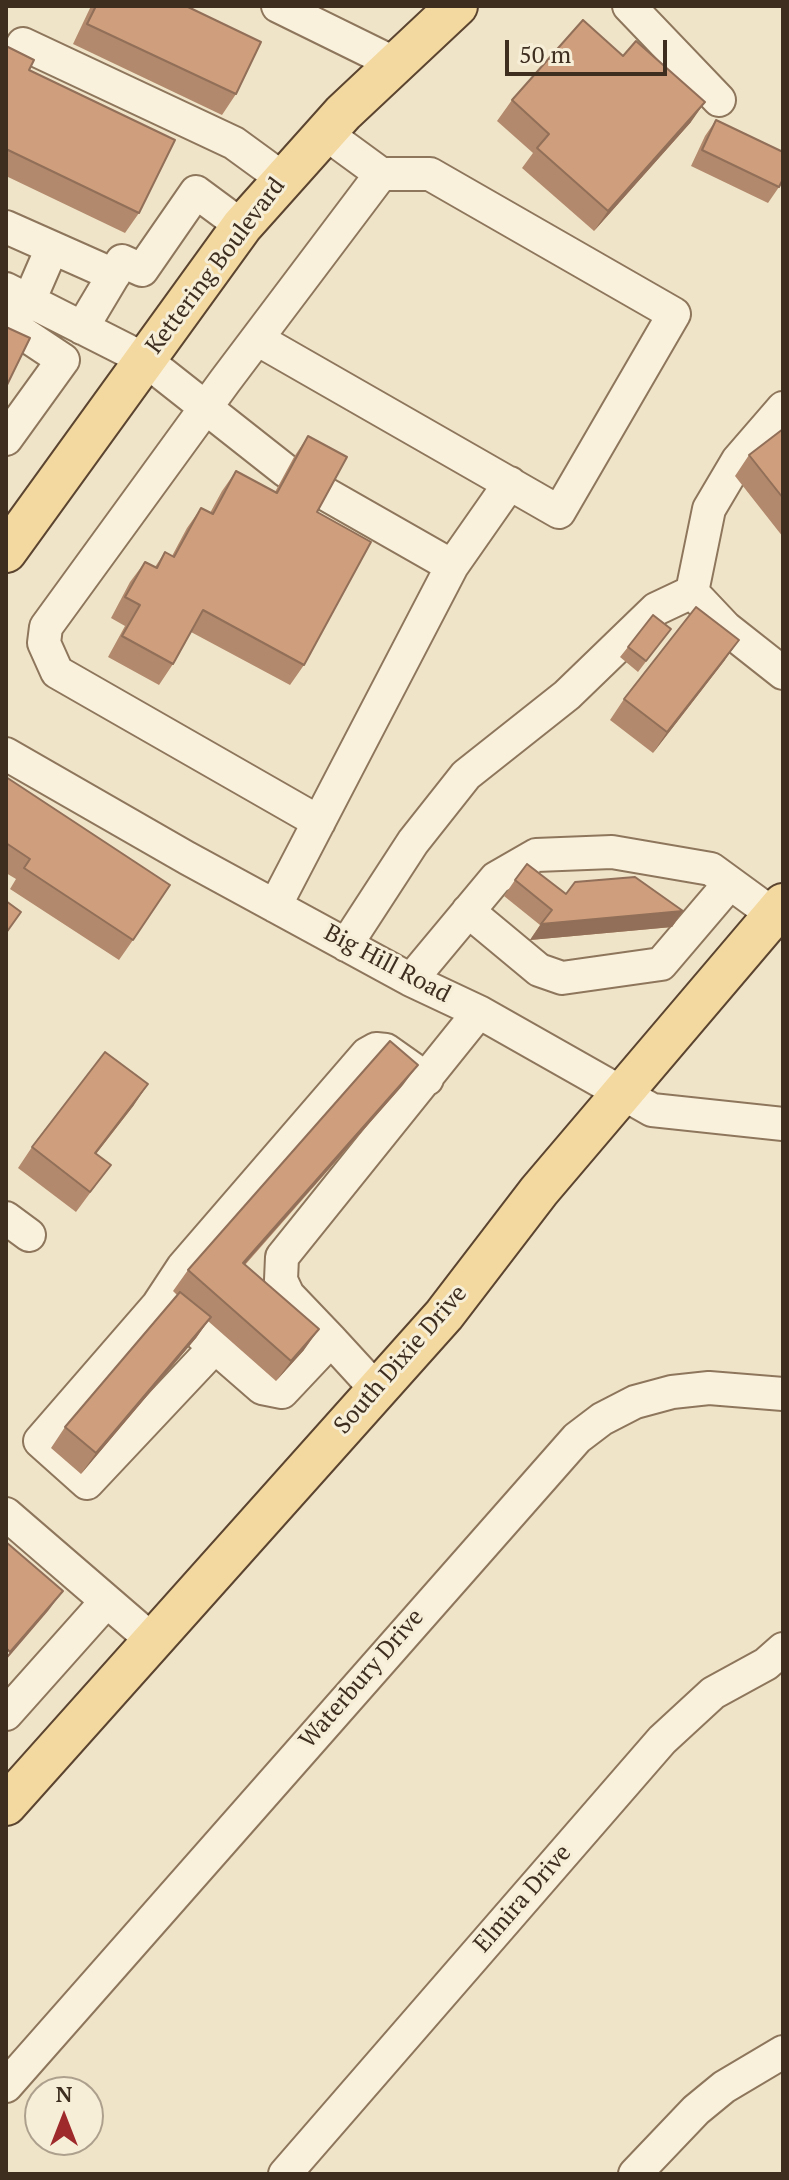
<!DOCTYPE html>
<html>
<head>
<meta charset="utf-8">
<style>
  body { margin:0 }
  #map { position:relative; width:789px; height:2180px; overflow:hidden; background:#f0e4c8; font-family:"PT Serif",serif }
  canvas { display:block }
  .frame { position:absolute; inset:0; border:8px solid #3d2e20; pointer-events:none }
  .north { position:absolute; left:24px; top:2076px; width:80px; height:80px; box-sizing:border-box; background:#f7eed8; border:2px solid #ada18e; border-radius:50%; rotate:0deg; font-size:22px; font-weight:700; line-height:32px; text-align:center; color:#3d2e20 }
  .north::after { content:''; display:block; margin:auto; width:28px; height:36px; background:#9e2a2b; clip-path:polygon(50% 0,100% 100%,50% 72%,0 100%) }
  .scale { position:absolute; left:505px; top:40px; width:162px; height:36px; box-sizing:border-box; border:4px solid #3d2e20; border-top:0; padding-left:10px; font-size:24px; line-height:28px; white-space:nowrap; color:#3d2e20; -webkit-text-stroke:6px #f7eed8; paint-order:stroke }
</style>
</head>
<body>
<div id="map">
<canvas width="789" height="2180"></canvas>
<div class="frame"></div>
<div class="north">N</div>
<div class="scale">50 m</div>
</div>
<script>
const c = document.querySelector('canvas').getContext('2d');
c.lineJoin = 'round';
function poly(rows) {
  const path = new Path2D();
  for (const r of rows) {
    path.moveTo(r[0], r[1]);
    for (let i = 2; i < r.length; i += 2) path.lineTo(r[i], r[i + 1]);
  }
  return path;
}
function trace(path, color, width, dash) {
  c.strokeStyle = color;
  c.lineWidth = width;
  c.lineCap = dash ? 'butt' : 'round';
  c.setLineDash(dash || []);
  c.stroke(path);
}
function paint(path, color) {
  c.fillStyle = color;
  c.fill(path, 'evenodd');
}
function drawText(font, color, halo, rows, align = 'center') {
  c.font = font + ' "PT Serif",serif';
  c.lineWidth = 6;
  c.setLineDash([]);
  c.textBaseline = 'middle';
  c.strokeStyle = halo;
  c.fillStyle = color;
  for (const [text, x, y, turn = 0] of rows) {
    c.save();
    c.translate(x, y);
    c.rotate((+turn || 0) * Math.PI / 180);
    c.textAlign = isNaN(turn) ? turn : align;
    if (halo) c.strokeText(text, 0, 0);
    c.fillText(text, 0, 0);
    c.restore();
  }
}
const minor = poly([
  [278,6,394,63],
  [629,6,719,100],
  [23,44,234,143,282,178],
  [325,133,381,174],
  [6,227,114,275],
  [6,289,144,359,286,471],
  [29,301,52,248],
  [6,322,63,360,6,439],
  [82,328,122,261,142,270,196,192,242,226],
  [257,339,559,512,674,314,430,174,381,174,225,381,46,627,44,643,57,672,319,822],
  [783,408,738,460,709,509,692,592,726,628,783,673],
  [452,566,510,483],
  [6,754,187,858,411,980,479,1012,652,1110,783,1124],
  [275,906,452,566,324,493],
  [468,911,539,970,562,978,661,964,730,883],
  [346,945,413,842,466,775,567,695,656,609,692,592],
  [411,980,496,878,536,855,612,852,711,869,774,915],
  [6,1218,29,1235],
  [200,1334,262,1388,282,1392,331,1340,376,1389],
  [331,1340,288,1295,281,1280,282,1257,479,1012],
  [214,1348,87,1483,40,1441,158,1305,183,1267,367,1054,376,1049,386,1050,427,1079],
  [6,1514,152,1640],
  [6,1714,105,1603],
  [6,2086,577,1438,602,1419,635,1402,672,1392,709,1388,783,1394],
  [285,2174,662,1740,713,1693,766,1664,783,1649],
  [635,2174,696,2110,724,2087,783,2052]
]);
const major = poly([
  [6,552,242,226,343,113,457,6],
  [6,1805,444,1315,539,1191,783,904]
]);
trace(minor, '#8d765c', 36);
trace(major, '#5b4430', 44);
trace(minor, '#faf1dc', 32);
trace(major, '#f3d9a0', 40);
paint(poly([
  [91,6,186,6,236,94,222,115,73,44],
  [6,46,29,70,139,213,125,233,6,176],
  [512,100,691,122,594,231,522,168,533,153,497,121],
  [716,120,779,187,768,203,691,166,705,136],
  [783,429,783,537,735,476,749,455],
  [308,436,317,512,304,665,290,685,191,632,173,664,159,685,108,657,125,626,111,618,130,582,145,562,155,567,165,552,172,556,187,528,201,508,210,513,222,491,236,471,275,492,294,457],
  [671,629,638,672,620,657,628,647],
  [725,660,653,753,610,720,624,699],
  [6,777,133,940,119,960,10,889,16,879,6,873],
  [515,880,566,894,683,911,672,927,530,940,540,925,504,896],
  [403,1085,245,1265,304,1350,276,1381,208,1321,196,1338,81,1474,51,1448,65,1427,177,1295,173,1291,188,1270],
  [134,1105,96,1154,96,1185,76,1212,18,1168,32,1147]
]), '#b2896c');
paint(poly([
  [705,102,691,122,594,231,608,211],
  [739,640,725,660,653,753,667,732],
  [683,911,672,927,530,940,541,924],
  [418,1065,403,1085,228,1283,243,1263],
  [148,1084,134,1105,81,1173,95,1153],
  [211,1317,196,1338,81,1474,96,1453],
  [319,1329,304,1350,276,1381,291,1361],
  [63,1591,48,1611,6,1660,6,1657,10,1652]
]), '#916f58');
const building = poly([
  [96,6,186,6,261,42,236,94,87,24,96,6],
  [583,20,623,56,636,41,705,102,608,211,537,148,549,134,512,100,583,20],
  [6,46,34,60,29,70,175,140,139,213,6,149,6,46],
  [716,120,783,152,783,179,779,187,702,150,716,120],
  [6,327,30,338,6,387,6,327],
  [783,429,783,498,749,455,783,429],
  [308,436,347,457,317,512,371,542,304,665,203,610,173,664,122,636,140,605,125,597,145,562,157,568,165,552,174,557,201,508,213,514,236,471,277,493,308,436],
  [696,607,739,640,667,732,624,699,696,607],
  [653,615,671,629,646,661,628,647,653,615],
  [6,777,170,885,133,940,24,868,30,859,6,843,6,777],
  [527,864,566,894,575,882,635,877,683,911,541,924,552,910,515,880,527,864],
  [6,901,21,912,6,933,6,901],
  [390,1041,418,1065,243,1263,319,1329,291,1361,188,1270,390,1041],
  [105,1052,148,1084,95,1153,111,1165,90,1192,32,1147,105,1052],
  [180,1292,211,1317,96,1453,65,1427,180,1292],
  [6,1542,63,1591,10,1652,6,1648,6,1542]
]);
paint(building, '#cf9f7d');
trace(building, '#916f58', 2);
drawText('24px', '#3d2e20', '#f7eed8', [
  ["Kettering Boulevard",216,266,-53],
  ["Big Hill Road",387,964,28],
  ["South Dixie Drive",401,1360,-49],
  ["Waterbury Drive",362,1679,-49],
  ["Elmira Drive",523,1899,-49]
]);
</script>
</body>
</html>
